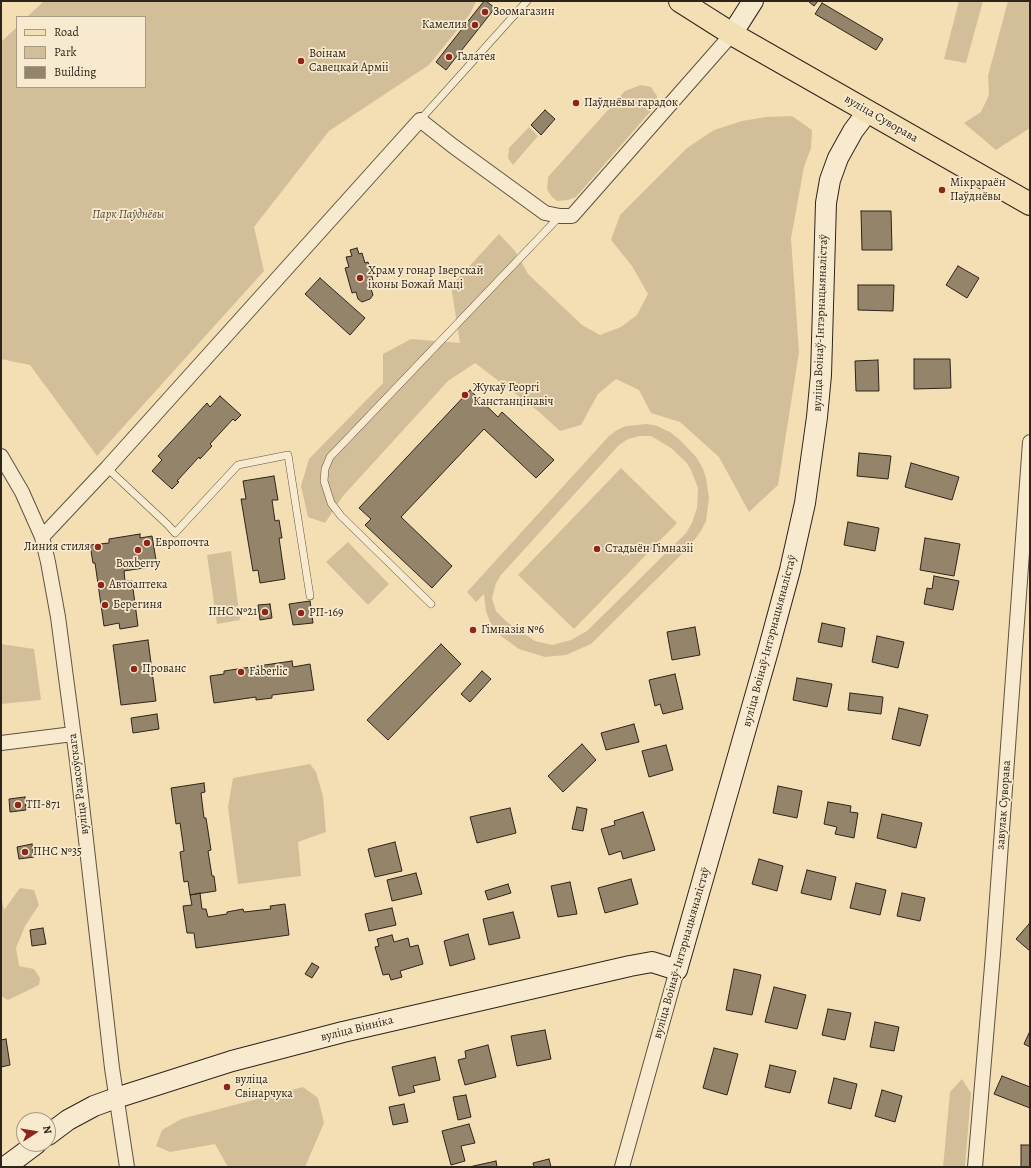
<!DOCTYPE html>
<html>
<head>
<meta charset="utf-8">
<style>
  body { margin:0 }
  #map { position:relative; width:1031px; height:1168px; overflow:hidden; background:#f4dfb4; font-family:Alegreya,serif }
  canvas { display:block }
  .frame { position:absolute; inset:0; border:2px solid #2d241a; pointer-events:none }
  .legend { position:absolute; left:16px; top:16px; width:130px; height:72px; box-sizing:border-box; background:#f8eace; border:1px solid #a79b86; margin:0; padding:5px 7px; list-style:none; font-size:12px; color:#2d241a }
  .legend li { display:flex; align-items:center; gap:8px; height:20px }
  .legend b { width:20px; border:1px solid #a79b86 }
  .north { position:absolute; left:16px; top:1112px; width:40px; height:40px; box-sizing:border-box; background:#f8eace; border:1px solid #a79b86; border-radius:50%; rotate:78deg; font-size:11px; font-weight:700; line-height:16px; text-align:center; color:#2d241a }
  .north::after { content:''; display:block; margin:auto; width:14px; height:18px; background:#8f2418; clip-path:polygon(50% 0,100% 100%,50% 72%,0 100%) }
</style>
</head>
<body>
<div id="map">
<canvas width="1031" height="1168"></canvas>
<div class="frame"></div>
<ul class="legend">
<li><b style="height:5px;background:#f4dfb4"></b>Road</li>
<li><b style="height:11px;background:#d2bf9a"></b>Park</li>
<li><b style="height:11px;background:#94856a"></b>Building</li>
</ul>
<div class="north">N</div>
</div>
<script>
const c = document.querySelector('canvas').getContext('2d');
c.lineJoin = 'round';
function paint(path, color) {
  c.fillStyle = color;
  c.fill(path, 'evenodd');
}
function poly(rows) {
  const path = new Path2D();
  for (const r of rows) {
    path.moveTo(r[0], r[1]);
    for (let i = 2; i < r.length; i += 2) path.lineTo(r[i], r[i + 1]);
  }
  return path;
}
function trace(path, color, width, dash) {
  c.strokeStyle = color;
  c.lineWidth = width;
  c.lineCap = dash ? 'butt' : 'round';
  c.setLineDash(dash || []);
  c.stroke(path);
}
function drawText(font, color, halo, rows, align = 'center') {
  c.font = font + ' Alegreya,serif';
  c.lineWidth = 3.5;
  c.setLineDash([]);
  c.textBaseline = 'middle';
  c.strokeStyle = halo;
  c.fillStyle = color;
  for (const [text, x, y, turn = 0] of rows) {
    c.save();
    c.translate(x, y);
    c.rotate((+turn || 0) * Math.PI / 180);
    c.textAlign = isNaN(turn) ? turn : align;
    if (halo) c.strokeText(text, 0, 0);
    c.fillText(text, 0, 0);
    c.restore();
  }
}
paint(poly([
  [44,1,476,1,470,14,429,65,329,131,254,227,264,271,97,456,30,365,1,359,1,42,17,27,17,87,145,87,145,17,27,17],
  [959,1,983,1,966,63,944,59],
  [1008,1,1030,1,1030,128,996,150,964,123,981,112,989,95,988,76],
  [641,85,651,87,657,96,657,104,576,197,568,200,557,201,551,196,547,189,548,177,625,91],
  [792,116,812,130,811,148,804,167,791,238,799,352,778,485,749,512,719,457,680,422,651,413,639,390,616,379,598,394,581,425,560,431,538,411,475,363,448,381,343,496,325,523,308,517,301,486,309,459,383,383,383,354,411,339,460,343,451,286,499,234,515,251,528,274,582,325,600,335,621,327,637,315,648,294,632,266,611,240,620,215,687,148,714,130,742,121,766,117],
  [529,127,538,136,513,165,508,158,509,148],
  [647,424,657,426,670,432,680,440,697,458,703,469,706,478,709,498,706,521,701,531,689,547,591,644,566,655,545,657,519,649,501,636,490,622,486,611,484,594,476,602,467,592,609,436,617,430,626,426],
  [640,436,651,436,671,448,686,462,691,470,698,488,697,508,692,523,686,533,587,631,571,640,552,645,535,641,507,622,496,611,492,598,496,583,501,575,619,445,628,439],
  [621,468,677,523,574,629,518,575],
  [348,542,389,584,368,605,326,562],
  [231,551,240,620,217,624,207,555],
  [1,644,34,649,41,700,1,704],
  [310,764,316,772,323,796,326,832,298,842,301,876,238,884,228,807,233,778],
  [20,888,34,890,39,905,25,926,16,948,19,966,34,969,40,978,39,985,8,1000,1,996,1,896,4,910],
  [962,1079,971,1093,965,1167,943,1167,950,1092],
  [303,1087,318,1098,324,1123,305,1167,228,1167,215,1144,170,1152,156,1146,162,1130,181,1119]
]), '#d2bf9a');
const building = poly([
  [484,1,486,1,495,8,446,70,436,62,484,1],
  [808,1,818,1,814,6,808,1],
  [822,3,883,39,876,50,815,14,822,3],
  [545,110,555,119,541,135,531,125,545,110],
  [861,211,891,211,892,250,862,250,861,211],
  [357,248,359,254,362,253,365,263,368,262,375,288,371,289,373,295,370,299,362,302,358,299,356,292,352,293,345,268,349,267,346,257,352,256,350,250,357,248],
  [958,266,979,278,967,298,946,285,958,266],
  [320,278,365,318,350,335,305,294,320,278],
  [858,285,894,285,893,311,858,310,858,285],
  [914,359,950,359,951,388,914,389,914,359],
  [878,360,879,391,856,391,855,361,878,360],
  [470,390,498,417,502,412,554,460,536,478,484,429,401,517,452,566,432,588,365,525,371,519,359,508,470,390],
  [220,396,241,415,235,421,233,419,221,432,210,444,212,446,200,459,199,457,177,481,179,482,172,489,152,471,162,460,158,456,207,403,210,407,220,396],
  [859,453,891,456,888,479,857,476,859,453],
  [911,463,959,477,952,500,905,487,911,463],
  [274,476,278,500,272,500,275,521,279,520,282,538,279,538,285,579,260,583,258,570,253,571,241,499,246,499,243,481,274,476],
  [848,522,879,528,875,551,844,545,848,522],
  [140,534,140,538,152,536,157,566,124,571,125,581,132,581,138,626,120,629,119,623,104,626,95,563,93,563,90,545,109,543,109,539,140,534],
  [925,538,960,544,954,576,920,570,925,538],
  [934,576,959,581,953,610,924,604,927,588,932,589,934,576],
  [310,601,313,623,293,625,289,604,310,601],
  [270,604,272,618,260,620,258,605,270,604],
  [822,623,845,628,842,647,818,642,822,623],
  [695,627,700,655,672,660,667,632,695,627],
  [877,636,904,642,898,668,872,662,877,636],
  [148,640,156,701,121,705,113,645,148,640],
  [441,644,461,664,388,740,367,720,441,644],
  [292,661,293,667,310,664,314,690,272,695,272,698,256,700,256,697,214,703,210,676,224,674,224,671,292,661],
  [482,671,491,679,470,702,461,694,482,671],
  [675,674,683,709,663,714,660,704,655,706,649,680,675,674],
  [797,678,832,684,827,707,793,700,797,678],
  [850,693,883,697,881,714,848,710,850,693],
  [899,708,928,715,920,746,892,739,899,708],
  [157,714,159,729,133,733,131,718,157,714],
  [634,724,639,742,606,750,601,733,634,724],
  [582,744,596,760,563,792,548,776,582,744],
  [666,745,673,770,649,777,642,751,666,745],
  [204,783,205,792,201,793,204,818,206,818,211,850,208,851,212,876,214,876,216,891,190,895,188,881,184,882,180,852,184,851,180,823,176,824,171,788,204,783],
  [778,786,802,791,797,818,773,813,778,786],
  [25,797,26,810,10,812,9,799,25,797],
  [828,802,851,806,850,812,858,813,854,838,835,834,837,827,824,824,828,802],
  [577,807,587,809,583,831,572,829,577,807],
  [510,808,516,833,477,843,470,817,510,808],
  [643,812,655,850,623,859,621,851,609,855,601,829,615,825,614,821,643,812],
  [882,814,922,823,916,848,877,838,882,814],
  [395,842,402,871,375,877,368,849,395,842],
  [32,844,34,857,19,859,17,847,32,844],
  [759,859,783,866,777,891,752,884,759,859],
  [807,870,836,877,831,900,801,893,807,870],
  [416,873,422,894,392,901,387,880,416,873],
  [631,879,638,904,605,913,598,888,631,879],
  [570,882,577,914,558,917,551,886,570,882],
  [856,883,886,890,880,915,850,908,856,883],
  [508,884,511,893,488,900,485,891,508,884],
  [200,893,202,909,206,909,208,917,227,914,227,912,243,909,244,912,271,909,270,906,285,904,289,935,196,948,194,933,187,933,183,906,192,905,190,895,200,893],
  [902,893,925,898,920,921,897,916,902,893],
  [392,908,396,925,369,931,365,914,392,908],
  [513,912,520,938,489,945,483,919,513,912],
  [1029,924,1030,925,1030,951,1016,939,1029,924],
  [43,928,46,944,32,946,30,930,43,928],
  [468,934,475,959,450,966,444,941,468,934],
  [392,935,394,942,408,938,410,947,418,945,423,964,400,971,402,977,391,980,389,974,383,975,375,947,379,946,377,939,392,935],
  [312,963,319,967,312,978,305,974,312,963],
  [734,969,761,975,752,1015,726,1010,734,969],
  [774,987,806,995,797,1029,765,1022,774,987],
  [828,1009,851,1013,845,1040,822,1035,828,1009],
  [875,1022,899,1027,894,1051,870,1047,875,1022],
  [545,1030,551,1059,517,1066,511,1036,545,1030],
  [1030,1031,1030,1047,1024,1044,1030,1031],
  [6,1039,10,1065,1,1067,1,1040,6,1039],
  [488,1045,496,1077,465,1085,458,1060,466,1058,465,1051,488,1045],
  [714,1048,738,1054,727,1095,703,1088,714,1048],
  [435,1057,440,1080,413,1086,415,1092,399,1096,392,1067,435,1057],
  [770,1065,796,1071,790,1093,765,1087,770,1065],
  [1002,1076,1030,1087,1030,1108,994,1094,1002,1076],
  [834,1078,857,1084,851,1109,828,1103,834,1078],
  [882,1090,902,1096,895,1122,875,1116,882,1090],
  [466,1095,471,1117,458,1120,453,1097,466,1095],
  [404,1104,408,1122,393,1125,389,1107,404,1104],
  [469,1124,475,1143,461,1146,465,1161,451,1165,442,1131,469,1124],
  [1021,1145,1030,1145,1030,1167,1021,1167,1021,1145],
  [549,1159,551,1167,534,1167,533,1163,549,1159],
  [496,1161,497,1167,469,1167,496,1161]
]);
paint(building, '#94856a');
trace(building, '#2d241a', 1);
const lane = poly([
  [420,120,527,1],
  [107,468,168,525,175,533,238,465,288,455,310,596],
  [431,604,341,516,331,503,324,481,325,469,330,457,560,216]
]);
const street = poly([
  [1,456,22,492,42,537,48,562,58,617,77,761,112,1068,127,1167],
  [42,537,107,468,420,120,453,146,545,213,560,216,572,216,732,34],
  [1,743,73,734],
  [622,1167,677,970],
  [975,1167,993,954,1030,442]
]);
const secondary = poly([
  [732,34,753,1],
  [48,1135,68,1120,94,1106,116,1098,232,1061,343,1032,630,966,652,962,677,970,768,651,790,570,805,503,817,417,821,375,826,203,830,180,838,158,853,131,868,111],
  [5,1167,36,1144]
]);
const primary = poly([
  [680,1,732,34,1030,204]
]);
trace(lane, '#5f5340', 8);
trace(street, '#5f5340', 16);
trace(secondary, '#2d241a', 22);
trace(primary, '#2d241a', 24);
trace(lane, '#f8eace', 7);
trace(street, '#f8eace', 14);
trace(secondary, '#f8eace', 20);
trace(primary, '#f4dfb4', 22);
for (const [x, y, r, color] of [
  [485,12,4,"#8f2418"],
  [475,25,4,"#8f2418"],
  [449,57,4,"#8f2418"],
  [301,61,4,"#8f2418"],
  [576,103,4,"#8f2418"],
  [942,190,4,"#8f2418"],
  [360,278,4,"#8f2418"],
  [465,395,4,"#8f2418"],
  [147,543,4,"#8f2418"],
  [98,547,4,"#8f2418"],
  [597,549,4,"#8f2418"],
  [138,550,4,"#8f2418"],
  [101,585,4,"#8f2418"],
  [105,605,4,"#8f2418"],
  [265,612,4,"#8f2418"],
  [301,613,4,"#8f2418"],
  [473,630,4,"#8f2418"],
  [134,669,4,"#8f2418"],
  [241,672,4,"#8f2418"],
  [18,805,4,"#8f2418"],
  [25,852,4,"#8f2418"],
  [227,1087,4,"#8f2418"]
]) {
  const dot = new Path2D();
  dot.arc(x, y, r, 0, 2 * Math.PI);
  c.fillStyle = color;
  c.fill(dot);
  trace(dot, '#f8eace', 1.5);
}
drawText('12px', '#2d241a', '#f8eace', [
  ["Зоомагазин",493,12],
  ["Камелия",467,25,"right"],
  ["Воінам",309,54],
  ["Савецкай Арміі",309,68],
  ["Галатея",457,57],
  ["Паўднёвы гарадок",584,103],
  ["Мікрараён",950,183],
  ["Паўднёвы",950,197],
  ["Храм у гонар Іверскай",368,271],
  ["іконы Божай Маці",368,285],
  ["Жукаў Георгі",473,388],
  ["Канстанцінавіч",473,402],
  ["Европочта",155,543],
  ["Линия стиля",90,547,"right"],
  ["Стадыён Гімназіі",605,549],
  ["Boxberry",138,564,"center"],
  ["Автоаптека",109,585],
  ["Берегиня",113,605],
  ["ПНС №21",257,612,"right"],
  ["РП-169",309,613],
  ["Гімназія №6",481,630],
  ["Прованс",142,669],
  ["Faberlic",249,672],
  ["ТП-871",26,805],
  ["ПНС №35",33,852],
  ["вуліца",235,1080],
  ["Свінарчука",235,1094]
], 'left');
drawText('12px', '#2d241a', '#f8eace', [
  ["вуліца Суворава",881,119,30],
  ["вуліца Воінаў-Інтэрнацыяналістаў",821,323,-88],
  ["вуліца Воінаў-Інтэрнацыяналістаў",770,641,-75],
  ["вуліца Ракасоўскага",79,784,-97],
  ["завулак Суворава",1004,805,-86],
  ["вуліца Воінаў-Інтэрнацыяналістаў",682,953,-74],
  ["вуліца Вінніка",357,1029,-14]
]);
drawText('italic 12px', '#564b3a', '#f8eace', [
  ["Парк Паўднёвы",128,215]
]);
</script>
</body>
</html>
